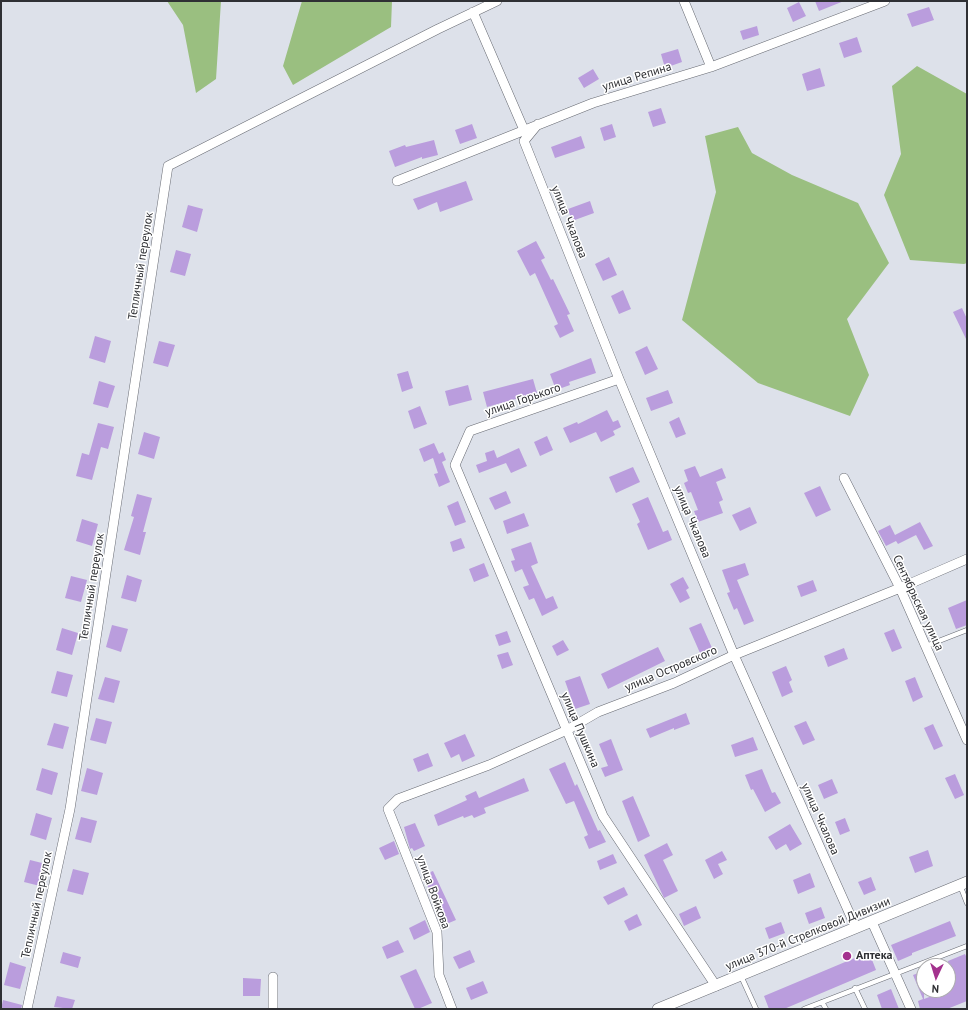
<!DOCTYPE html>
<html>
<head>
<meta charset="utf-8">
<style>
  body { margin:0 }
  #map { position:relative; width:968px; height:1010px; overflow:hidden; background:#dde1ea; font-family:"PT Sans",sans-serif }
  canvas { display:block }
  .frame { position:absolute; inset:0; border:2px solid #2f3034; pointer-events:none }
  .north { position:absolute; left:916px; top:958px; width:40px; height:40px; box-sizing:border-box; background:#fff; border:1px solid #acacae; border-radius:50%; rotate:184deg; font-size:11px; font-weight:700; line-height:16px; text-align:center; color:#2f3034 }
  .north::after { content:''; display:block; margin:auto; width:14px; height:18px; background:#a4328e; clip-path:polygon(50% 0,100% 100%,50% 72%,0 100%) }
</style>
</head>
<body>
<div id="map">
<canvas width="968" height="1010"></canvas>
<div class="frame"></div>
<div class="north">N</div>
</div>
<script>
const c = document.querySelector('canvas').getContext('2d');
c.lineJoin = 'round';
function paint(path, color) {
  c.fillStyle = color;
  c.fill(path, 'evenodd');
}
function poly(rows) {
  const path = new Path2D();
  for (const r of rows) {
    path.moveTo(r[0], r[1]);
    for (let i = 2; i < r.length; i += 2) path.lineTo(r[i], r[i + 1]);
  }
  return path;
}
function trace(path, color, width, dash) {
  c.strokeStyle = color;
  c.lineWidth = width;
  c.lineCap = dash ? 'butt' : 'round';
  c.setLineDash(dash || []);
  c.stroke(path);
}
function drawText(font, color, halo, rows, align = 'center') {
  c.font = font + ' "PT Sans",sans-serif';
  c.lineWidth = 3;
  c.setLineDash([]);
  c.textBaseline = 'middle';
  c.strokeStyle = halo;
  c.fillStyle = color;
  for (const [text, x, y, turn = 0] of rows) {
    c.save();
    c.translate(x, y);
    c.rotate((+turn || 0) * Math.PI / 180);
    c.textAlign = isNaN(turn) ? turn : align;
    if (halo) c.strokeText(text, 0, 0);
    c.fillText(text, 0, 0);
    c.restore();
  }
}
paint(poly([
  [167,1,221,1,216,79,196,93,183,25],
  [302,1,392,1,391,27,293,85,283,66],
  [917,66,967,94,967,263,964,264,910,260,884,195,901,154,892,86],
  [738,127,752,153,792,175,858,203,889,263,847,319,869,375,850,416,758,383,682,320,716,192,705,136]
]), '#9abf80');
paint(poly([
  [815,1,844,1,819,11],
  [799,2,806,16,793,22,787,8],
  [929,7,934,20,912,27,907,14],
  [757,26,759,35,743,40,740,31],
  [857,37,862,52,844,58,839,43],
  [678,49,682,62,665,68,661,54],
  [820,68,825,86,807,91,802,74],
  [593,69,599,79,584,88,578,78],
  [661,108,666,123,653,127,648,112],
  [472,124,477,138,460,144,455,130],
  [612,124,616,137,604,141,600,128],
  [581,136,585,148,555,158,551,147],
  [434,140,438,155,422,159,422,157,395,167,389,151,405,145,406,147],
  [466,181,473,200,440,212,437,202,418,210,413,199],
  [590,201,594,213,572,221,568,209],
  [188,205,203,209,197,232,182,227],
  [536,241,545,258,541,260,551,280,553,279,570,314,567,315,574,331,560,338,554,326,558,324,535,273,530,276,517,251],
  [176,250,191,254,185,276,170,272],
  [609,257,617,275,603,281,595,264],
  [623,290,631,309,619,314,611,296],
  [962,308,967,319,967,341,953,312],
  [95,336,111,341,105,363,89,358],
  [159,341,175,345,168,367,153,363],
  [647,346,658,369,645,375,635,352],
  [591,358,596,373,569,382,570,385,556,390,550,374],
  [408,371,413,388,402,392,397,374],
  [533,379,537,393,487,407,483,392],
  [99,381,115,386,108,408,93,404],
  [468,385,472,400,449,406,445,391],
  [668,390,673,403,651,411,646,398],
  [420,406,427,424,414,429,408,411],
  [607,410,613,422,618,420,621,427,613,431,615,435,601,442,596,432,570,443,563,428,577,422,578,424],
  [679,417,686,434,676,438,669,422],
  [98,423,114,427,108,449,101,447,92,480,76,476,82,453,89,455],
  [144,432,160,437,154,459,138,454],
  [547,436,553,450,540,456,534,442],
  [434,443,439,454,443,452,446,460,442,462,450,482,439,487,434,474,438,473,433,458,424,462,419,449],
  [519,448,527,466,511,473,506,463,479,473,476,465,487,461,485,453,494,450,497,458],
  [695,466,700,477,722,468,726,478,716,482,723,500,719,502,723,513,698,522,694,511,698,510,691,492,688,493,684,483,688,481,684,470],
  [633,467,640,482,616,493,609,477],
  [820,486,831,510,816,517,804,493],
  [506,491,511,503,495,510,489,498],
  [137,494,152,498,143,532,146,532,140,555,124,550,134,517,131,516],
  [648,497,663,532,668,530,672,540,648,550,637,524,640,522,632,504],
  [458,501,466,522,455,526,447,506],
  [750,507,757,523,740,531,732,515],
  [524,513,529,526,507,534,503,521],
  [82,519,98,524,92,546,76,541],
  [920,522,933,546,924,550,916,535,898,544,896,541,886,546,878,531,890,525,895,535],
  [461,538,465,548,453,552,450,542],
  [531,542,538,563,531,566,546,599,553,596,558,608,542,616,534,598,529,600,523,587,529,585,522,569,515,572,511,561,515,560,511,549],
  [484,563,489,576,474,582,469,569],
  [745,563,749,575,737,580,754,621,744,625,737,608,734,610,727,593,730,592,722,570],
  [127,575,142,580,136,602,121,598],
  [71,576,87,580,81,602,65,598],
  [683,577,689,588,686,590,690,598,680,603,670,584],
  [813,580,817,591,801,597,797,586],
  [967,600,967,625,956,629,948,608],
  [701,623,712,648,700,653,689,628],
  [112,625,128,629,121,652,106,647],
  [62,628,78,633,72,655,56,650],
  [894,629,902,648,892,652,884,633],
  [507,631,511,642,499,646,495,635],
  [563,640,569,650,557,656,552,646],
  [658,647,665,661,608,689,601,674],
  [844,648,848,659,828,667,824,656],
  [508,652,513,665,502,669,497,655],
  [786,666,792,680,789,682,793,692,782,697,772,672],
  [57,671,73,675,67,697,51,693],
  [580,676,590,704,575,709,565,681],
  [105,677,120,681,114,703,98,699],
  [915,677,923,697,913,702,905,681],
  [686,713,690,724,674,730,674,728,650,738,646,729],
  [96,718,112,722,106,744,90,740],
  [806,721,815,740,803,745,794,726],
  [54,723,69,727,63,749,47,745],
  [933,724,943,746,934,750,924,728],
  [465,734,475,756,462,762,459,754,451,758,444,743],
  [753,737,758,750,735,757,731,745],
  [611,739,623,770,605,777,601,768,608,766,599,744],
  [428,753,433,766,418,772,413,759],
  [565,762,575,786,577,784,598,831,600,830,606,842,589,849,584,837,588,835,574,801,566,804,549,769],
  [42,768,58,773,52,795,36,790],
  [87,768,103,773,97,795,81,791],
  [762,769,772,793,775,792,781,803,765,812,753,789,751,790,745,775],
  [955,774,964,795,955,799,945,778],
  [524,778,529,791,484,808,486,813,474,818,472,815,464,818,463,816,438,826,434,815,467,800,465,796,476,791,479,798],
  [832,779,838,793,824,799,818,785],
  [633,796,650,836,638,842,622,801],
  [36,813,52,818,46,840,30,835],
  [81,817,97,821,91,843,75,839],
  [845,818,850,831,840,835,835,822],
  [415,823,425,846,414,851,412,848,410,849,404,827],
  [790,824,802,844,790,851,786,844,776,850,768,837],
  [394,841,399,854,385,860,379,848],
  [667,843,673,855,663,860,678,891,664,898,644,855],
  [928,850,933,866,915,873,909,857],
  [722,851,727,860,718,864,723,874,714,879,705,860],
  [613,854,617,863,600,870,597,861],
  [30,860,46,864,40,886,24,882],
  [73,869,89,873,83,895,67,891],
  [433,871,456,920,444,925,423,875],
  [810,873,815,887,798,894,793,880],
  [871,877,876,890,864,895,858,882],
  [624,887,628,895,608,905,603,897],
  [696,906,701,918,684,926,679,914],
  [821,907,825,918,809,924,805,913],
  [637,914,642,925,629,931,624,921],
  [425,920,430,932,414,940,409,928],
  [950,921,956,936,912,953,912,955,898,961,891,945],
  [781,922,785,933,769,939,765,928],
  [398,940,404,952,387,959,382,947],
  [470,950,475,962,459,969,453,957],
  [63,952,81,957,78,968,60,963],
  [869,952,876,970,784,1009,769,1009,764,996],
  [965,954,967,958,967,1001,947,1009,920,1009,918,1001,923,999,913,975,924,971,924,999,948,990,948,961],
  [10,962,26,967,20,989,4,985],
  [416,969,432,1003,418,1009,415,1009,400,976],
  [243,978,261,979,260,996,243,996],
  [483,981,488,993,471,1000,466,988],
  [891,989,899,1009,882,1009,877,995],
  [57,996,75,1000,72,1009,54,1007],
  [3,1000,22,1005,21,1009,1,1009]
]), '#ba9ddd');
const service = poly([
  [926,646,967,630],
  [960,885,967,903],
  [741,976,756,1009],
  [855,988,865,1009],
  [822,1002,826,1009],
  [804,1009,967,946]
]);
const minor = poly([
  [684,1,711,67],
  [473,12,524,130],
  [538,124,524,141,619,379,734,655,856,928],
  [397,181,593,103,711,67,885,1],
  [619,379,470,431,455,465,603,816,716,986],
  [844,478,900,588,967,740],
  [872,922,911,1009],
  [27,1009,70,809,168,166,438,29,497,1],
  [273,1009,273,977],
  [452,1009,439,975,437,932,388,809,398,799,489,765,567,730,598,712,674,683,734,655,900,588,967,559]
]);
const tertiary = poly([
  [658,1009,967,882]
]);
trace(service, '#676a72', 5.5);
trace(minor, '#676a72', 10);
trace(tertiary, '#676a72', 12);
trace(service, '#fff', 4.5);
trace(minor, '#fff', 9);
trace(tertiary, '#fff', 11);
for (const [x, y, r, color] of [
  [847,956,5,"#a4328e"]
]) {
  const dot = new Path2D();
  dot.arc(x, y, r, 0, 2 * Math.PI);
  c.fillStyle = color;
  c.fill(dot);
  trace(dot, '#fff', 1.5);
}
drawText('12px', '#2f3034', '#fff', [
  ["улица Репина",637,77,-17],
  ["улица Чкалова",569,222,68],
  ["Тепличный переулок",141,266,-81],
  ["улица Горького",523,400,-19],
  ["улица Чкалова",692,522,67],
  ["Тепличный переулок",92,587,-81],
  ["Сентябрьская улица",918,603,65],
  ["улица Островского",671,669,-23],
  ["улица Пушкина",580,730,67],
  ["улица Чкалова",820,819,66],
  ["улица Войкова",433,892,70],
  ["Тепличный переулок",37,905,-78],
  ["улица 370-й Стрелковой Дивизии",808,934,-22]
]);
drawText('bold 12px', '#2f3034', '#fff', [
  ["Аптека",856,956]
], 'left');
</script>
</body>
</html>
